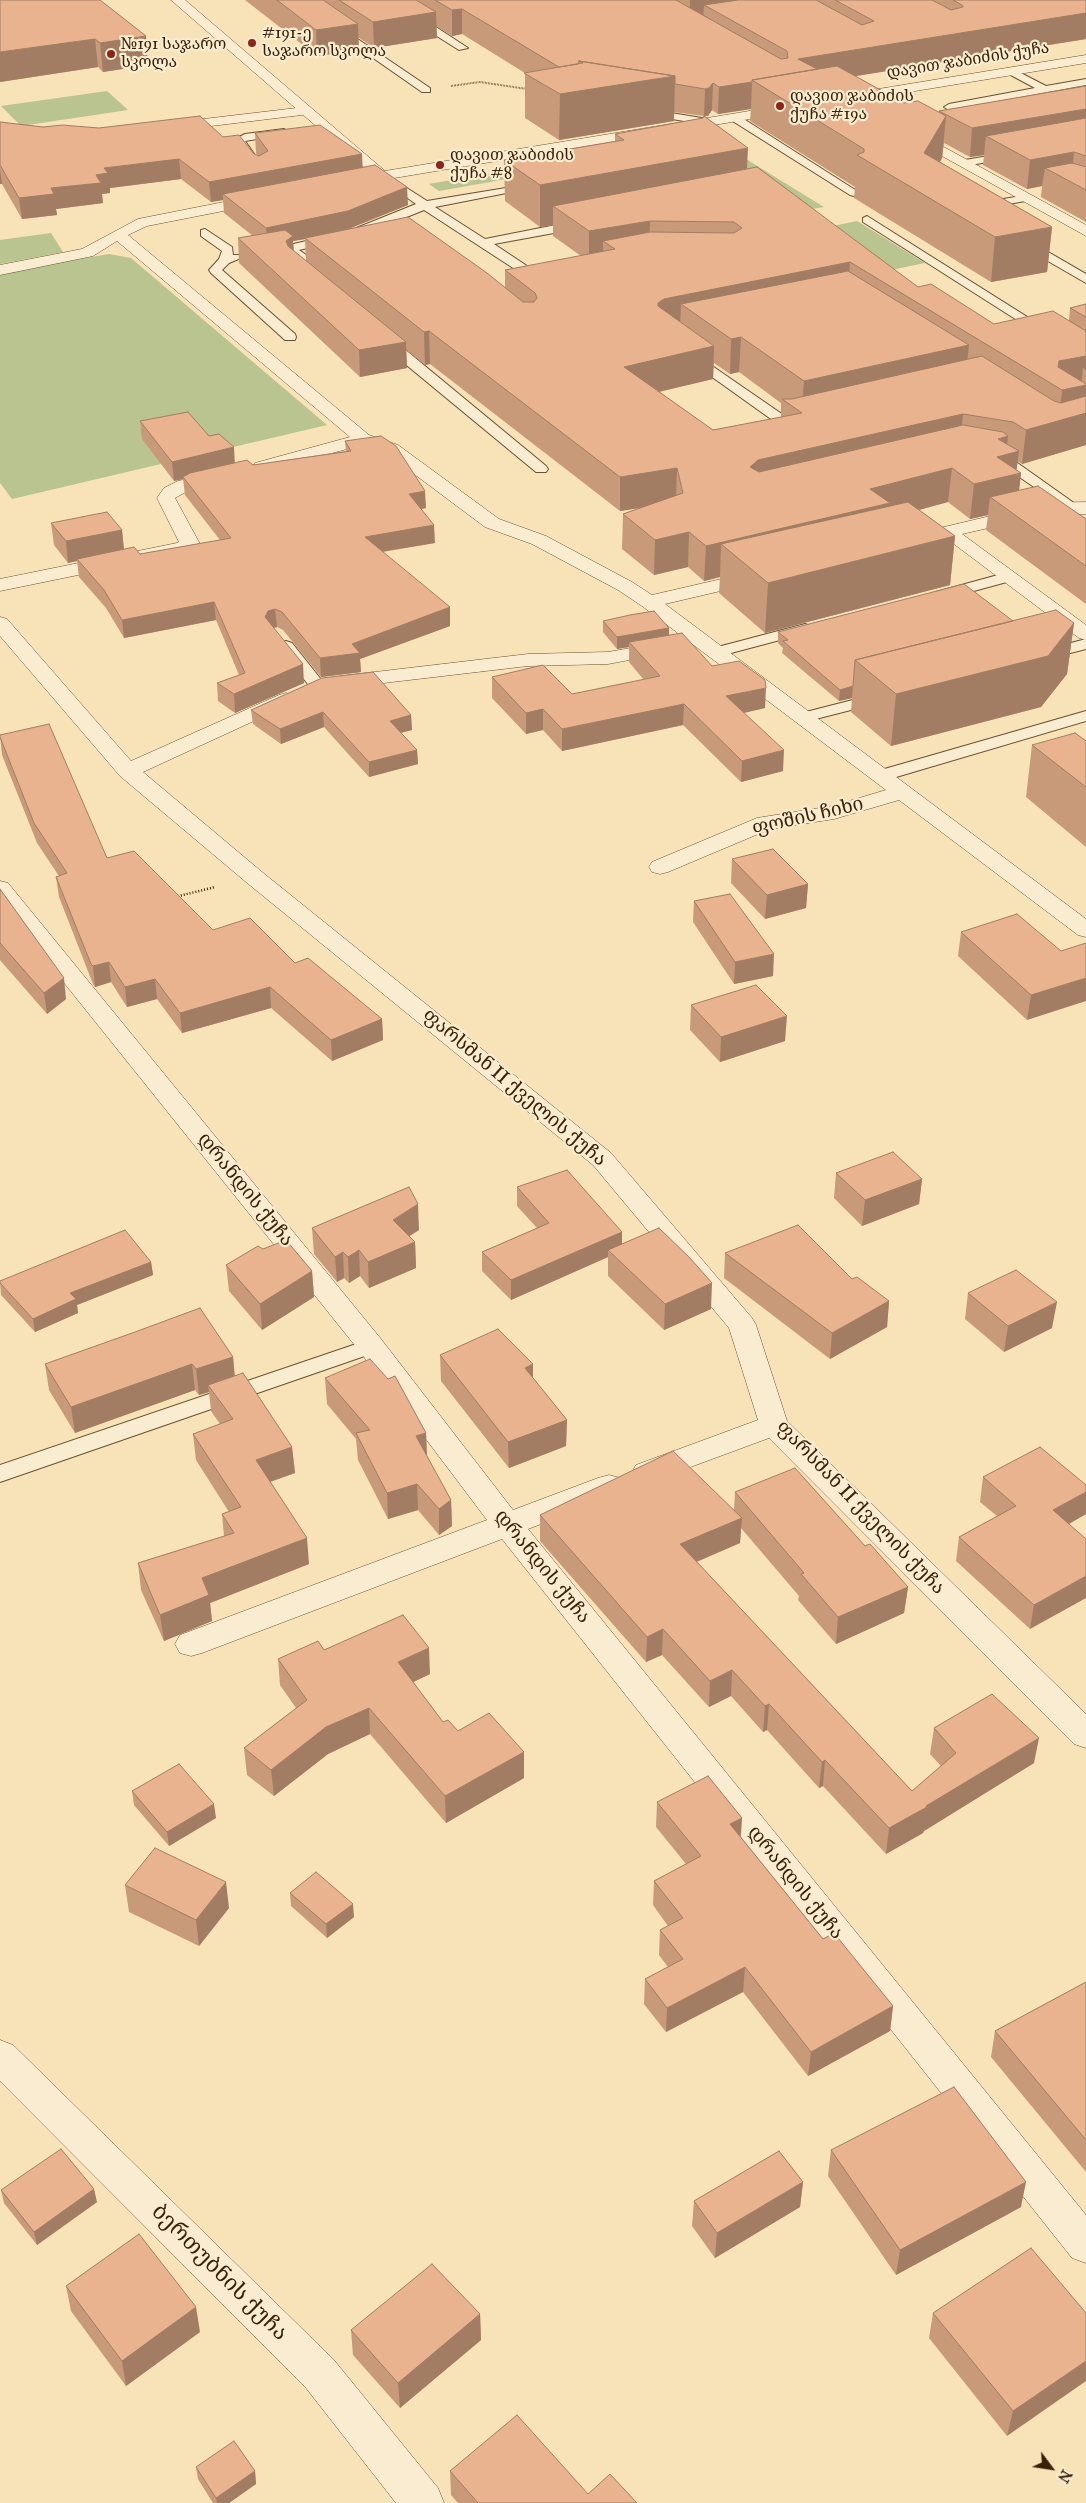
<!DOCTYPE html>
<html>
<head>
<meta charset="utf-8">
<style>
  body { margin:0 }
  #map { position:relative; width:1086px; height:2503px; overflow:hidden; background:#f8e2b7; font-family:"IM FELL Great Primer",serif }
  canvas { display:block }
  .north { position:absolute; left:1026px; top:2443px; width:50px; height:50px; -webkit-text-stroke:4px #faecd0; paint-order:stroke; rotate:121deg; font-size:14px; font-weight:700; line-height:20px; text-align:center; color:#382107 }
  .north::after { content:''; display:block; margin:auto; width:18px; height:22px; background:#382107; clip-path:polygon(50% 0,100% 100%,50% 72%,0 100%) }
</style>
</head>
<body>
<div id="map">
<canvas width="1086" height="2503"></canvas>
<div class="north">N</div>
</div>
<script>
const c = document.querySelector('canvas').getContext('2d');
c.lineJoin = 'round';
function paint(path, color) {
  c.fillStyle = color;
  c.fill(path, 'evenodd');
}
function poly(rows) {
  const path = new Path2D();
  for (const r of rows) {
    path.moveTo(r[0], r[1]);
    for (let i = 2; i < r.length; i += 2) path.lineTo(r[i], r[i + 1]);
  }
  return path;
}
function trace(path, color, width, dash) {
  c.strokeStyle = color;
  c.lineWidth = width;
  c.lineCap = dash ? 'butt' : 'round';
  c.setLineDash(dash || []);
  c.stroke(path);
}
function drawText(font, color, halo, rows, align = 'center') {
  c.font = font + ' "IM FELL Great Primer","Noto Serif Georgian",serif';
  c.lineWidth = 4.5;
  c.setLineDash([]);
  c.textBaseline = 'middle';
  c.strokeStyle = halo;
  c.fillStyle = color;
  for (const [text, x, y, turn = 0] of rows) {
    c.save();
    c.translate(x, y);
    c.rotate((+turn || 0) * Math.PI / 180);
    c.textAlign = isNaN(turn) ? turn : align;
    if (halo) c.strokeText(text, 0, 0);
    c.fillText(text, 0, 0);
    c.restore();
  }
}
paint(poly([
  [107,91,128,110,21,126,1,106],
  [707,135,824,207,799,211,694,146,439,191,429,184],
  [857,221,925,263,871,274,823,228],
  [51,233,63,252,0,264,0,240],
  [109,254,131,258,327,425,12,499,0,483,0,273]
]), '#bac490');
const service = poly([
  [412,13,416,14,468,48,459,50,408,18,407,16,412,13],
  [334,23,430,88,430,92,422,92,330,28,330,24,334,23],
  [1011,68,1046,86,1086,79,1086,85,949,110,944,107,949,104,1035,88,1007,73,1006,71,1011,68],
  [646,109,708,119,713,122,708,125,642,114,641,112,646,109],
  [735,115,739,116,860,193,854,196,850,195,731,120,731,116,735,115],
  [284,129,289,132,288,134,245,141,259,161,253,164,249,163,233,140,245,134,284,129],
  [1012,152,1016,153,1016,157,965,166,959,163,965,160,1012,152],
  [385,174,427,201,536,183,536,187,532,188,435,207,485,239,581,220,587,224,581,228,494,244,536,272,549,272,551,275,545,279,530,279,424,210,357,237,299,250,309,257,335,251,341,255,339,258,307,265,285,252,283,249,285,246,349,231,416,204,381,179,379,177,385,174],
  [1027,195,1033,198,1031,200,980,209,974,206,980,203,1027,195],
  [867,216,1086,354,1086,364,863,222,863,218,867,216],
  [205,229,232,247,233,255,239,255,241,258,229,263,222,270,295,334,296,337,295,340,285,340,211,273,209,270,219,259,222,251,201,236,201,230,205,229],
  [1024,238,1086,274,1086,283,1020,245,1018,242,1020,239,1024,238],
  [386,337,391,338,546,466,548,469,546,472,536,472,381,344,380,341,381,338,386,337],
  [689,350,792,421,803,419,810,423,803,427,785,429,684,357,682,354,684,351,689,350],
  [992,453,1009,457,1081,508,1074,512,1069,511,999,463,987,460,985,457,987,454,992,453],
  [1009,572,1017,577,1014,580,941,600,933,595,936,592,1009,572],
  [805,624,810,626,813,629,810,632,716,657,708,652,710,649,805,624],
  [1086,639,1086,649,1043,660,1035,655,1037,652,1086,639],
  [286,641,292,643,323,682,325,685,323,688,311,688,280,649,278,646,280,643,286,641],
  [880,693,888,698,886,701,804,722,796,717,798,714,880,693],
  [1086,711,1086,721,886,780,874,780,872,776,874,772,1086,711],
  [371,1339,379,1341,382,1346,379,1351,0,1482,0,1465,371,1339]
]);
const minor = poly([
  [305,107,310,108,312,111,310,114,170,131,163,127,170,123,305,107],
  [259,195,264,197,267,200,264,203,147,226,128,235,369,435,398,445,499,519,546,536,632,582,652,595,756,571,763,573,766,577,763,581,665,604,1086,919,1086,937,1078,935,899,800,834,819,770,829,668,872,660,874,652,872,649,867,652,862,757,818,832,806,886,790,642,606,618,590,532,544,485,527,386,453,362,445,261,472,255,471,252,467,255,463,350,437,117,241,93,256,0,275,0,265,82,249,138,219,259,195],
  [219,472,225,473,228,477,225,481,191,489,175,498,200,544,190,552,0,591,0,579,177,543,179,542,157,498,164,488,178,481,219,472],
  [0,617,7,619,131,761,279,695,286,693,293,695,296,699,293,703,143,772,262,872,611,1153,752,1318,756,1325,787,1421,1086,1714,1086,1748,1074,1744,769,1438,658,1479,647,1483,636,1479,632,1472,636,1465,758,1420,729,1328,593,1165,246,882,120,776,0,636,0,617],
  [665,642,672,644,675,648,672,652,608,664,528,666,341,688,334,686,331,682,334,678,341,676,528,654,608,652,665,642],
  [0,881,8,883,381,1339,513,1510,598,1478,609,1475,620,1478,624,1486,620,1494,528,1529,1086,2215,1086,2263,1072,2258,502,1539,202,1653,191,1656,180,1653,175,1644,180,1635,487,1520,361,1353,0,903,0,881],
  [0,2040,13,2045,334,2360,438,2488,444,2503,396,2503,306,2388,0,2081,0,2040]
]);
const tertiary = poly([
  [171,0,185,0,385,171,786,105,793,109,786,113,382,180,377,179,171,0],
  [1086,55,1086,63,848,102,841,98,848,94,1086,55],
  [911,129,1086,225,1086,236,906,136,904,133,911,129],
  [1086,502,1086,514,1045,515,962,534,1086,625,1086,640,1079,638,938,532,940,528,1045,503,1086,502]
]);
trace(service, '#685133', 2);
trace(minor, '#685133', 1);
trace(tertiary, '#685133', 1);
trace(poly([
  [451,86,480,82,527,89]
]), '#382107', 2, [0.5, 1]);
trace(poly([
  [175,897,215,887]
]), '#382107', 2.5, [1, 2]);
paint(service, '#faecd0');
paint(minor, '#faecd0');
paint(tertiary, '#faecd0');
paint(poly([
  [100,0,148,65,103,72,98,67,0,82],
  [245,0,1086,0,1086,39,855,76,904,103,939,112,939,111,1086,86,1086,222,1041,197,1042,186,1027,189,983,165,984,155,970,157,944,143,942,158,940,162,1052,227,1047,272,991,282,854,198,855,187,750,121,751,109,718,114,712,110,708,116,705,116,747,169,918,287,994,324,1069,320,1070,308,1086,304,1086,445,1022,464,1017,461,1016,470,1021,473,1019,490,1086,519,1086,604,986,530,988,515,970,519,948,502,919,510,955,536,950,585,765,633,719,593,720,577,704,581,688,567,654,575,622,549,623,514,640,508,620,511,430,364,425,365,406,350,407,368,360,377,239,263,238,238,253,236,224,213,223,200,211,202,181,179,110,188,110,193,102,194,103,203,56,209,57,215,22,219,2,184,0,184,0,122,43,127,99,128,223,137,257,155,256,153,255,133,362,154,362,167,408,205,351,228,505,288,505,270,581,256,553,236,553,225,540,227,505,201,504,160,615,141,615,134,703,118,704,116,674,112,674,121,559,140,525,118,525,73,462,34,452,36,436,26,437,38,374,48,358,37,359,50,317,56],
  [305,239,306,261,294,251,293,241],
  [714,363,730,374,739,372,781,403,781,417,713,430,659,392,713,379],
  [140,421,235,463,253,465,346,451,345,441,426,508,421,509,435,543,383,552,450,626,360,659,361,672,321,677,283,630,277,627,274,628,304,683,235,713,218,701,217,683,239,675,216,620,124,638,106,608,79,577,77,561,68,563,54,545,51,523,122,530,124,549,140,554,220,540,185,495,183,479,174,481,142,439],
  [603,621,669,628,669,635,712,666,765,708,744,713,783,771,741,782,683,725,562,751,543,730,526,734,492,698,492,677,572,694,644,680,629,662,629,647,617,649,603,632],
  [1013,621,1074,623,1067,674,1041,707,891,746,851,712,852,698,839,701,782,653,783,648,778,643,778,632],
  [251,710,411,715,412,730,401,733,417,750,418,764,369,777,324,727,281,744,253,724],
  [0,735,107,858,213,930,295,963,382,1019,383,1040,332,1061,271,1008,182,1033,157,999,127,1007,111,982,95,987,93,984,59,897,56,877,59,876,37,843,2,755],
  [1086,741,1086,847,1026,797,1032,745],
  [732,859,808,884,806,908,765,919,731,883],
  [0,889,66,999,47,1014,0,960],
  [694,901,773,976,734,984,693,922],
  [961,932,1061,951,1027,1020,958,956],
  [691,1005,785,1041,720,1062,690,1030],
  [836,1173,922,1179,919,1204,862,1226,834,1198],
  [517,1187,622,1232,622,1244,711,1309,664,1330,608,1276,608,1257,511,1300,482,1271,482,1252,537,1228,517,1206],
  [312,1228,419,1230,409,1236,415,1242,416,1268,369,1288,360,1276,349,1283,344,1278,337,1282,314,1254],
  [263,1249,312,1271,314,1297,262,1330,229,1291,226,1265],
  [725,1253,852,1279,889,1301,887,1327,830,1359,724,1278],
  [151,1262,153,1275,77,1305,78,1313,35,1332,1,1295,0,1281],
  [968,1293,1052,1328,1004,1352,965,1319],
  [440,1355,533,1364,533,1378,567,1420,566,1446,509,1468,441,1381],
  [233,1357,235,1376,292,1447,295,1473,270,1482,309,1564,210,1603,212,1621,164,1641,141,1590,138,1563,224,1536,222,1514,229,1512,196,1460,193,1434,220,1424,211,1411,209,1392,199,1395,195,1390,75,1433,49,1390,45,1364],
  [325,1378,426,1433,427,1457,451,1500,452,1526,439,1535,418,1510,388,1519,358,1460,356,1439,327,1404],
  [983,1477,1086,1485,1086,1514,1069,1524,1030,1629,956,1561,959,1537,997,1516,980,1502],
  [735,1492,865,1546,908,1587,904,1613,836,1644,798,1600,799,1596,741,1528,740,1543,697,1562,912,1791,941,1766,930,1754,934,1728,1034,1763,924,1831,923,1833,886,1854,823,1786,819,1788,767,1730,763,1732,731,1696,709,1707,662,1655,646,1662,540,1541,540,1515,734,1510],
  [324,1650,430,1674,413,1682,443,1722,458,1731,524,1752,524,1778,446,1823,370,1734,328,1754,274,1796,247,1775,244,1748,296,1708,280,1685,278,1659],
  [132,1791,216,1818,169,1846,134,1805],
  [657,1802,742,1818,741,1837,823,1939,893,2006,890,2031,808,2076,743,1992,666,2032,644,2004,645,1979,668,1967,659,1955,660,1930,668,1926,653,1905,654,1881,686,1864,656,1827],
  [125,1885,229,1908,199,1946,129,1912],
  [290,1893,354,1917,327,1938,291,1906],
  [1086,1982,1086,2172,991,2057,995,2031],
  [831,2150,1021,2207,896,2275,828,2176],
  [803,2182,800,2207,715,2258,692,2226,694,2201],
  [1,2190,97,2202,37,2245,4,2203],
  [66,2286,200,2332,126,2386,71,2311],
  [933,2313,1086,2313,1007,2436,929,2338],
  [480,2314,481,2340,400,2408,353,2355,351,2330],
  [196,2467,255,2471,256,2484,229,2503,213,2503,198,2479],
  [450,2471,588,2494,637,2503,458,2503,451,2495]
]), '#c89a7a');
paint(poly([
  [690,0,799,0,704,5,703,21,689,23],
  [462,9,462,34,452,36,452,10],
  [436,12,437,38,374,48,373,22],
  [1086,13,1086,39,819,82,798,59],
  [358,24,359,50,317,56,316,30],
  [146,36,148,65,103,72,100,43],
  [95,39,98,67,0,82,0,52],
  [675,76,674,121,559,140,560,94],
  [752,82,751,109,718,114,719,87],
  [713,83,712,110,708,116,704,116,705,89],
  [1086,109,1086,137,986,136,984,155,970,157,972,128],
  [946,116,942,158,922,194,924,153],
  [748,148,746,189,553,206,553,225,540,227,540,185],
  [1074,152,1071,181,1045,168,1042,186,1027,189,1030,160],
  [362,154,363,174,223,194,223,200,211,202,209,182],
  [179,159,181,179,110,188,110,193,102,194,103,203,56,209,57,215,22,219,19,198,96,175,104,168],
  [0,169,2,184,0,184],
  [407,187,408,205,348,229,305,238,305,239,293,241,294,261,268,247,266,228],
  [650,221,649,251,615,249,603,241,603,259,589,261,589,231],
  [1052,227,1047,272,991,282,995,237],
  [850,262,848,293,681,304,680,327,657,334,658,303,664,299],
  [429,331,430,364,425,365,424,332],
  [741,337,739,372,730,374,731,339],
  [406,342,407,368,360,377,359,350],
  [969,345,965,381,801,417,804,381],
  [714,346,713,379,624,400,624,367],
  [1086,356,1086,370,1083,368,1081,386,1086,385,1086,445,1022,464,1026,430,1059,421,1062,390,1058,367,1059,361],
  [963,414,960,447,757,494,750,467,758,460],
  [1008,436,1006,455,1019,451,1016,475,1021,473,1017,508,990,497,988,515,970,519,974,484,998,439],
  [234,447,235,466,183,477,183,479,174,481,172,462],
  [677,468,676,502,620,511,620,477],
  [952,468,948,502,889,518,721,544,720,577,704,581,706,546,870,489],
  [425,491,426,508,410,511,409,494],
  [434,525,435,543,366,554,365,537],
  [122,530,124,551,77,559,77,561,68,563,66,541],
  [689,532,688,567,654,575,655,540],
  [955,536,950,585,765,633,768,583],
  [214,602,216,620,124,638,122,620],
  [450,607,450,626,360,659,361,672,321,677,320,658,352,644],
  [275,609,277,627,269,629,265,617,268,611],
  [1074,623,1067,674,1041,707,891,746,896,694],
  [669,628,669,640,629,642,629,647,617,649,617,637],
  [303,664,304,683,235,713,234,694],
  [853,686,852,698,839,701,840,690],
  [766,688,765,708,725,717,726,696],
  [684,704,683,725,562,751,562,729],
  [543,709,543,730,526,734,526,713],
  [323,712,324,727,281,744,280,729],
  [411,715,412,730,391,735,390,721],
  [417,750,418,764,369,777,369,762],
  [784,750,783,771,741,782,742,761],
  [808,884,806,908,765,919,767,895],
  [774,954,773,976,734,984,735,962],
  [109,962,111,982,95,987,93,966],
  [64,978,66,999,47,1014,44,993],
  [1086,978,1086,1001,1027,1020,1031,995],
  [155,979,157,999,127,1007,125,987],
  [270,987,271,1008,182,1033,180,1013],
  [787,1016,785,1041,720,1062,721,1037],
  [382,1019,383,1040,332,1061,331,1040],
  [922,1179,919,1204,862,1226,865,1200],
  [418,1204,419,1230,394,1246,393,1220],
  [622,1232,622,1251,608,1250,608,1257,511,1300,511,1280],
  [415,1242,416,1268,369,1288,368,1262],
  [359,1250,360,1276,349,1283,348,1257],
  [343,1252,344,1278,337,1282,335,1257],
  [151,1262,153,1275,77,1305,78,1313,35,1332,33,1319,70,1293],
  [312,1271,314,1297,262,1330,260,1304],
  [712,1283,711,1309,664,1330,665,1304],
  [889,1301,887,1327,830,1359,832,1333],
  [1057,1302,1052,1328,1004,1352,1008,1326],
  [233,1357,235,1383,208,1385,209,1392,199,1395,196,1369],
  [192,1364,195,1390,75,1433,71,1407],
  [533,1364,533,1390,525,1368],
  [567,1420,566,1446,509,1468,508,1442],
  [426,1433,427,1460,416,1436],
  [292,1447,295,1473,258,1486,256,1460],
  [417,1484,418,1510,388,1519,387,1493],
  [1086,1492,1086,1514,1049,1535,1053,1510],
  [451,1500,452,1526,439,1535,439,1509],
  [742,1518,740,1543,679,1569,680,1544],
  [307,1538,309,1564,210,1603,212,1621,164,1641,160,1615,202,1578],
  [1086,1576,1086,1598,1030,1629,1034,1605],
  [908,1587,904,1613,836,1644,838,1617],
  [663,1629,662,1655,646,1662,647,1637],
  [429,1648,430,1674,399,1689,398,1662],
  [732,1670,731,1696,709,1707,710,1681],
  [769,1704,767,1730,763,1732,765,1706],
  [369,1708,370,1734,328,1754,274,1796,271,1770,326,1727],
  [1039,1738,1034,1763,924,1831,923,1833,886,1854,889,1828],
  [524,1752,524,1778,446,1823,445,1796],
  [825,1760,823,1786,819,1788,822,1762],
  [214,1804,216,1818,169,1846,167,1832],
  [742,1818,740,1843,730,1824],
  [226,1882,229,1908,199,1946,196,1920],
  [353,1904,354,1917,327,1938,326,1924],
  [745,1967,743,1992,666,2032,667,2008],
  [893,2006,890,2031,808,2076,811,2052],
  [803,2182,800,2207,715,2258,717,2233],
  [1026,2182,1021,2207,896,2275,900,2250],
  [94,2189,97,2202,37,2245,34,2232],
  [196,2307,200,2332,126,2386,122,2361],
  [480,2314,481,2340,400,2408,398,2383],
  [1086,2361,1086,2381,1007,2436,1013,2411],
  [255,2471,256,2484,229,2503,217,2503,216,2498]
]), '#a27d63');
const building = poly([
  [0,0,100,0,146,36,100,43,95,39,0,52,0,0],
  [277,0,323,0,358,24,316,30,277,0],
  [339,0,416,0,436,12,373,22,339,0],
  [435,0,676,0,781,59,788,58,787,51,704,5,738,0,816,0,862,25,874,21,835,0,932,0,951,10,963,7,962,5,953,0,1086,0,1086,13,798,59,817,69,752,80,752,82,719,87,713,83,709,88,705,89,675,84,675,76,579,61,578,64,559,67,462,9,452,10,435,0],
  [579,61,675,76,560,94,524,73,583,63,579,61],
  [837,66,904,103,918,101,946,116,924,153,1052,227,995,237,857,155,864,152,864,149,752,80,837,66],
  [1086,86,1086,109,972,128,939,111,1086,86],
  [200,116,223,137,239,135,254,154,259,156,268,151,255,133,320,125,362,154,209,182,179,159,104,168,108,173,96,175,101,183,51,188,54,194,19,198,0,165,0,122,43,127,62,125,99,128,200,116],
  [704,116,748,148,540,185,504,160,624,140,615,134,703,118,704,116],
  [1086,118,1086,156,1074,152,1030,160,986,136,1086,118],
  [1072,163,1086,167,1086,190,1045,168,1072,163],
  [375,165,407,187,348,211,266,228,223,194,375,165],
  [757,167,918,287,931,284,994,324,1053,311,1086,331,1086,356,1059,361,1058,367,1086,384,1086,385,1062,390,850,262,664,299,658,303,658,306,714,346,624,367,713,430,802,413,782,399,792,399,982,356,1054,401,1061,403,1086,396,1086,413,1026,430,1013,422,963,414,758,460,750,467,759,472,963,425,1003,432,1008,436,998,439,1019,451,997,457,1021,473,974,484,952,468,870,489,890,503,706,546,689,532,655,540,623,514,683,493,677,468,620,477,429,331,424,332,305,238,408,217,487,273,523,302,534,302,537,298,535,293,505,270,615,249,603,241,650,232,734,233,742,228,734,222,650,221,589,231,553,206,757,167],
  [285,230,293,236,286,241,288,246,406,342,359,350,238,238,285,230],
  [848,271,969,345,804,381,741,337,731,339,681,304,848,271],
  [1086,304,1086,317,1070,308,1086,304],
  [188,412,209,436,219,434,234,447,172,462,140,421,188,412],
  [381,436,396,446,425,491,409,494,434,525,365,537,450,607,352,644,360,653,320,658,282,612,275,609,268,611,265,617,303,664,234,694,217,683,245,673,214,602,122,620,104,590,77,559,134,547,140,554,231,538,183,477,190,473,247,460,253,465,351,451,345,441,381,436],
  [1038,486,1086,519,1086,566,990,497,1038,486],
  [908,502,955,536,768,583,721,544,908,502],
  [107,512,122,530,66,541,51,523,107,512],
  [964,584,1013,621,855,660,853,686,840,690,783,641,788,640,778,632,964,584],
  [1056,610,1074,623,1048,656,896,694,855,660,1056,610],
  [654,611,669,628,617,637,603,621,630,615,654,611],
  [682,633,712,666,739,661,765,680,766,688,726,696,784,750,742,761,684,704,562,729,543,709,526,713,492,677,543,665,572,694,660,676,629,642,682,633],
  [373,672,411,715,390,721,417,750,369,762,323,712,280,729,251,710,322,678,373,672],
  [49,724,107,858,134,851,213,930,250,918,295,963,308,958,382,1019,331,1040,270,987,180,1013,155,979,125,987,109,962,93,966,91,964,56,877,67,873,34,823,0,737,0,735,49,724],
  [1075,733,1086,741,1086,787,1032,745,1075,733],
  [773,849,808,884,767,895,732,859,773,849],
  [0,889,64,978,44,993,0,943,0,889],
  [730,894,774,954,735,962,694,901,730,894],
  [1017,914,1061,951,1086,943,1086,978,1031,995,961,932,1017,914],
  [756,985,787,1016,721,1037,691,1005,756,985],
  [893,1152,922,1179,865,1200,836,1173,893,1152],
  [567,1170,622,1232,511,1280,482,1252,549,1223,517,1187,567,1170],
  [409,1187,418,1204,393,1220,415,1242,368,1262,359,1250,348,1257,343,1252,335,1257,312,1228,409,1187],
  [798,1225,852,1279,857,1277,889,1301,832,1333,725,1253,798,1225],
  [659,1228,690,1258,712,1283,665,1304,608,1250,659,1228],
  [125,1230,151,1262,70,1293,76,1299,33,1319,0,1283,0,1281,125,1230],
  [286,1240,312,1271,260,1304,226,1265,258,1246,263,1249,286,1240],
  [1016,1270,1057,1302,1008,1326,968,1293,1016,1270],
  [200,1308,233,1357,196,1369,192,1364,71,1407,45,1364,135,1332,200,1308],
  [498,1329,533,1364,525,1368,567,1420,508,1442,440,1355,498,1329],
  [370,1359,388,1379,395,1376,426,1433,416,1436,451,1500,439,1509,417,1484,387,1493,356,1433,370,1430,325,1378,370,1359],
  [243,1373,292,1447,256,1460,307,1538,202,1578,209,1595,160,1615,138,1563,234,1533,222,1514,241,1507,193,1434,233,1419,208,1385,243,1373],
  [1040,1447,1086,1485,1086,1492,1053,1510,1086,1539,1086,1576,1034,1605,959,1537,1016,1506,983,1477,1040,1447],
  [673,1451,742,1518,680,1544,912,1791,956,1753,934,1728,992,1694,1039,1738,926,1806,927,1807,889,1828,825,1760,822,1762,769,1704,765,1706,732,1670,710,1681,663,1629,647,1637,540,1515,673,1451],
  [795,1468,865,1546,870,1544,908,1587,838,1617,801,1574,804,1573,735,1492,795,1468],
  [403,1615,429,1648,398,1662,443,1722,448,1720,458,1731,489,1713,524,1752,445,1796,369,1708,326,1727,271,1770,244,1748,307,1700,278,1659,318,1641,324,1650,403,1615],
  [179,1764,214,1804,167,1832,132,1791,179,1764],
  [708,1776,742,1818,730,1824,823,1939,834,1933,893,2006,811,2052,745,1967,667,2008,645,1979,683,1959,660,1930,683,1918,654,1881,701,1856,657,1802,708,1776],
  [155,1848,226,1882,196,1920,125,1885,155,1848],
  [316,1872,353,1904,326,1924,290,1893,316,1872],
  [1086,1982,1086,2140,995,2031,1086,1982],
  [954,2087,1026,2182,900,2250,831,2150,954,2087],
  [61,2149,94,2189,34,2232,1,2190,61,2149],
  [779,2151,803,2182,717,2233,694,2201,779,2151],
  [139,2234,196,2307,122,2361,66,2286,139,2234],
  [1031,2248,1086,2313,1086,2361,1013,2411,933,2313,1031,2248],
  [432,2264,480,2314,398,2383,351,2330,432,2264],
  [517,2415,588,2494,610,2474,637,2503,478,2503,450,2471,517,2415],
  [234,2441,255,2471,216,2498,196,2467,234,2441]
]);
paint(building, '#e8b38e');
trace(building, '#a27d63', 1);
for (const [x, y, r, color] of [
  [252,43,5,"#8f2418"],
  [111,54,5,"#8f2418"],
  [780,106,5,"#8f2418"],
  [440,165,5,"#8f2418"]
]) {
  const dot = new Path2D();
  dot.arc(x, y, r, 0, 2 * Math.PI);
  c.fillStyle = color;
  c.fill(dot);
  trace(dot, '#faecd0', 2);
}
drawText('16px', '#382107', '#faecd0', [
  ["#191-ე",262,34],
  ["საჯარო სკოლა",262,52],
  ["№191 საჯარო",121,45],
  ["სკოლა",121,63],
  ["დავით ჯაბიძის",790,97],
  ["ქუჩა #19ა",790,115],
  ["დავით ჯაბიძის",450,156],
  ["ქუჩა #8",450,174]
], 'left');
drawText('16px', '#382107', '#faecd0', [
  ["დავით ჯაბიძის ქუჩა",968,61,-9]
]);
drawText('19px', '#382107', '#faecd0', [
  ["ფოშის ჩიხი",808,817,-13],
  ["ფარსმან II ქველის ქუჩა",514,1088,40],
  ["დრანდის ქუჩა",245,1190,51],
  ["ფარსმან II ქველის ქუჩა",860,1508,46],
  ["დრანდის ქუჩა",542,1567,51],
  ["დრანდის ქუჩა",795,1883,51]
]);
drawText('22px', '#382107', '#faecd0', [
  ["ბერთუბნის ქუჩა",219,2273,45]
]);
</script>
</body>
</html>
